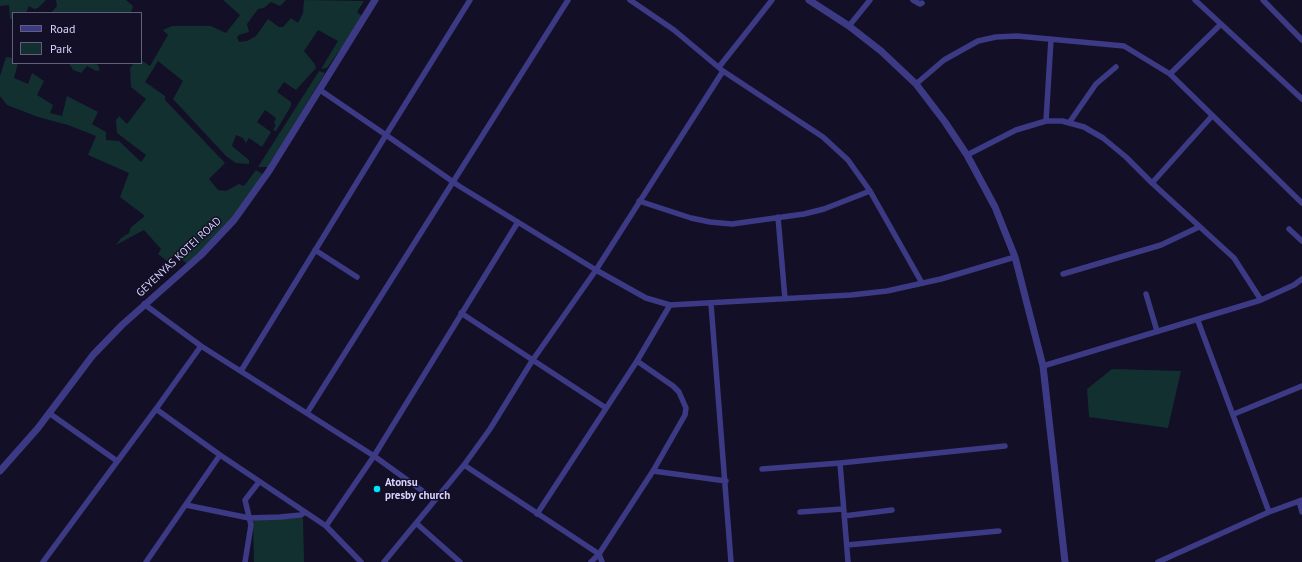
<!DOCTYPE html>
<html>
<head>
<meta charset="utf-8">
<style>
  body { margin:0 }
  #map { position:relative; width:1302px; height:562px; overflow:hidden; background:#130f26; font-family:"PT Sans",sans-serif }
  canvas { display:block }
  .legend { position:absolute; left:12px; top:12px; width:130px; height:52px; box-sizing:border-box; background:#130f26; border:1px solid #625e7d; margin:0; padding:5px 7px; list-style:none; font-size:12px; color:#d9d4ff }
  .legend li { display:flex; align-items:center; gap:8px; height:20px }
  .legend b { width:20px; border:1px solid #625e7d }
</style>
</head>
<body>
<div id="map">
<canvas width="1302" height="562"></canvas>
<ul class="legend">
<li><b style="height:5px;background:#3d3a85"></b>Road</li>
<li><b style="height:11px;background:#12302f"></b>Park</li>
</ul>
</div>
<script>
const c = document.querySelector('canvas').getContext('2d');
c.lineJoin = 'round';
function paint(path, color) {
  c.fillStyle = color;
  c.fill(path, 'evenodd');
}
function poly(rows) {
  const path = new Path2D();
  for (const r of rows) {
    path.moveTo(r[0], r[1]);
    for (let i = 2; i < r.length; i += 2) path.lineTo(r[i], r[i + 1]);
  }
  return path;
}
function trace(path, color, width, dash) {
  c.strokeStyle = color;
  c.lineWidth = width;
  c.lineCap = dash ? 'butt' : 'round';
  c.setLineDash(dash || []);
  c.stroke(path);
}
function drawText(font, color, halo, rows, align = 'center') {
  c.font = font + ' "PT Sans",sans-serif';
  c.lineWidth = 3;
  c.setLineDash([]);
  c.textBaseline = 'middle';
  c.strokeStyle = halo;
  c.fillStyle = color;
  for (const [text, x, y, turn = 0] of rows) {
    c.save();
    c.translate(x, y);
    c.rotate((+turn || 0) * Math.PI / 180);
    c.textAlign = isNaN(turn) ? turn : align;
    if (halo) c.strokeText(text, 0, 0);
    c.fillText(text, 0, 0);
    c.restore();
  }
}
paint(poly([
  [0,0,46,0,38,8,34,9,29,6,26,13,13,13,13,19,10,19,9,5,0,6],
  [56,0,126,0,133,6,131,13,51,13,57,6],
  [223,0,286,0,280,6,271,2,264,8,258,9,247,24,249,32,239,35,237,37,239,42,247,41,256,36,268,19,279,27,283,27,291,18,298,23,303,13,304,0,364,1,357,12,363,17,327,68,321,69,338,41,318,30,304,51,314,63,316,68,296,90,284,82,277,92,291,102,291,106,276,131,273,130,276,125,274,123,276,118,265,110,257,122,271,132,262,147,249,138,246,143,243,138,236,135,232,146,249,160,249,164,236,163,226,156,173,99,183,81,158,61,145,82,165,96,165,100,225,163,209,179,218,190,226,191,239,184,244,186,256,170,264,175,244,204,209,244,187,264,176,254,167,261,158,254,161,249,144,230,116,245,121,238,129,233,131,227,145,216,120,197,129,173,88,155,96,136,68,125,38,117,7,105,0,96,0,76,6,57,13,58,13,63,18,63,14,78,28,84,32,73,44,81,37,95,53,105,50,113,62,116,67,96,98,112,92,124,106,132,106,140,119,141,141,162,146,155,117,133,116,120,119,116,127,124,146,99,131,87,130,68,134,63,141,63,141,60,150,66,168,35,163,30,172,26,211,26,226,33,240,15],
  [69,63,93,63,98,65,100,70,96,71,87,66,81,73,73,70],
  [319,71,325,73,268,167,258,167],
  [1112,369,1181,371,1168,428,1089,417,1087,389],
  [303,518,304,562,254,562,253,520]
]), '#12302f');
trace(poly([
  [470,0,386,135,459,186,596,270,723,71,674,30,630,0],
  [913,0,920,4,922,3],
  [1195,0,1302,99],
  [1263,0,1302,40],
  [849,26,870,0],
  [719,67,772,0],
  [723,71,823,137,848,160,870,191,922,283],
  [1170,74,1221,24],
  [916,84,944,60,978,41,996,37,1017,36,1124,46,1170,74,1302,203],
  [1046,121,1051,39],
  [1069,123,1096,84,1116,67],
  [967,155,1016,130,1046,121,1062,121,1084,127,1103,138,1126,157,1152,183,1234,258,1261,300],
  [1152,183,1212,116],
  [639,201,691,218,710,222,732,224,804,214,824,209,870,191],
  [778,217,785,299],
  [1289,229,1302,241],
  [315,250,357,277],
  [1063,274,1161,245,1199,227],
  [1146,294,1157,331],
  [144,304,201,346,374,456,435,500],
  [711,304,731,562],
  [461,313,606,408],
  [1198,321,1269,512],
  [201,346,156,409,220,455,326,526,361,562],
  [1043,366,1261,300,1294,285,1302,279],
  [241,371,386,135,320,90],
  [49,413,117,461],
  [307,413,568,0],
  [1234,414,1302,386],
  [840,463,1005,446],
  [464,465,599,554,591,562],
  [762,469,840,463,848,562],
  [653,471,726,481],
  [1299,501,1302,512],
  [186,505,249,518,280,517,301,515,305,512],
  [800,512,843,509],
  [537,514,637,361],
  [844,516,892,510],
  [416,523,460,562],
  [326,526,374,456,518,222],
  [847,545,999,531],
  [43,562,156,409],
  [146,562,220,455],
  [245,562,251,525,245,500,259,482],
  [384,562,464,465,490,429,532,361,596,270,646,298,670,305,851,295,887,291,941,279,1015,257],
  [602,562,599,554,653,471,685,415,686,408,679,392,673,386,637,361,670,305],
  [1158,562,1269,512,1302,500]
]), '#3d3a85', 5.5);
trace(poly([
  [809,0,849,26,881,51,916,84,945,122,967,155,995,207,1015,257,1043,366,1065,562],
  [0,471,38,428,93,355,122,325,201,255,234,220,269,171,375,0]
]), '#3d3a85', 7);
for (const [x, y, r, color] of [
  [377,489,4,"#00e5ff"]
]) {
  const dot = new Path2D();
  dot.arc(x, y, r, 0, 2 * Math.PI);
  c.fillStyle = color;
  c.fill(dot);
  trace(dot, '#130f26', 1.5);
}
drawText('11px', '#d9d4ff', '#130f26', [
  ["GEYENYAS KOTEI ROAD",179,257,-43]
]);
drawText('bold 11px', '#d9d4ff', '#130f26', [
  ["Atonsu",385,483],
  ["presby church",385,496]
], 'left');
</script>
</body>
</html>
